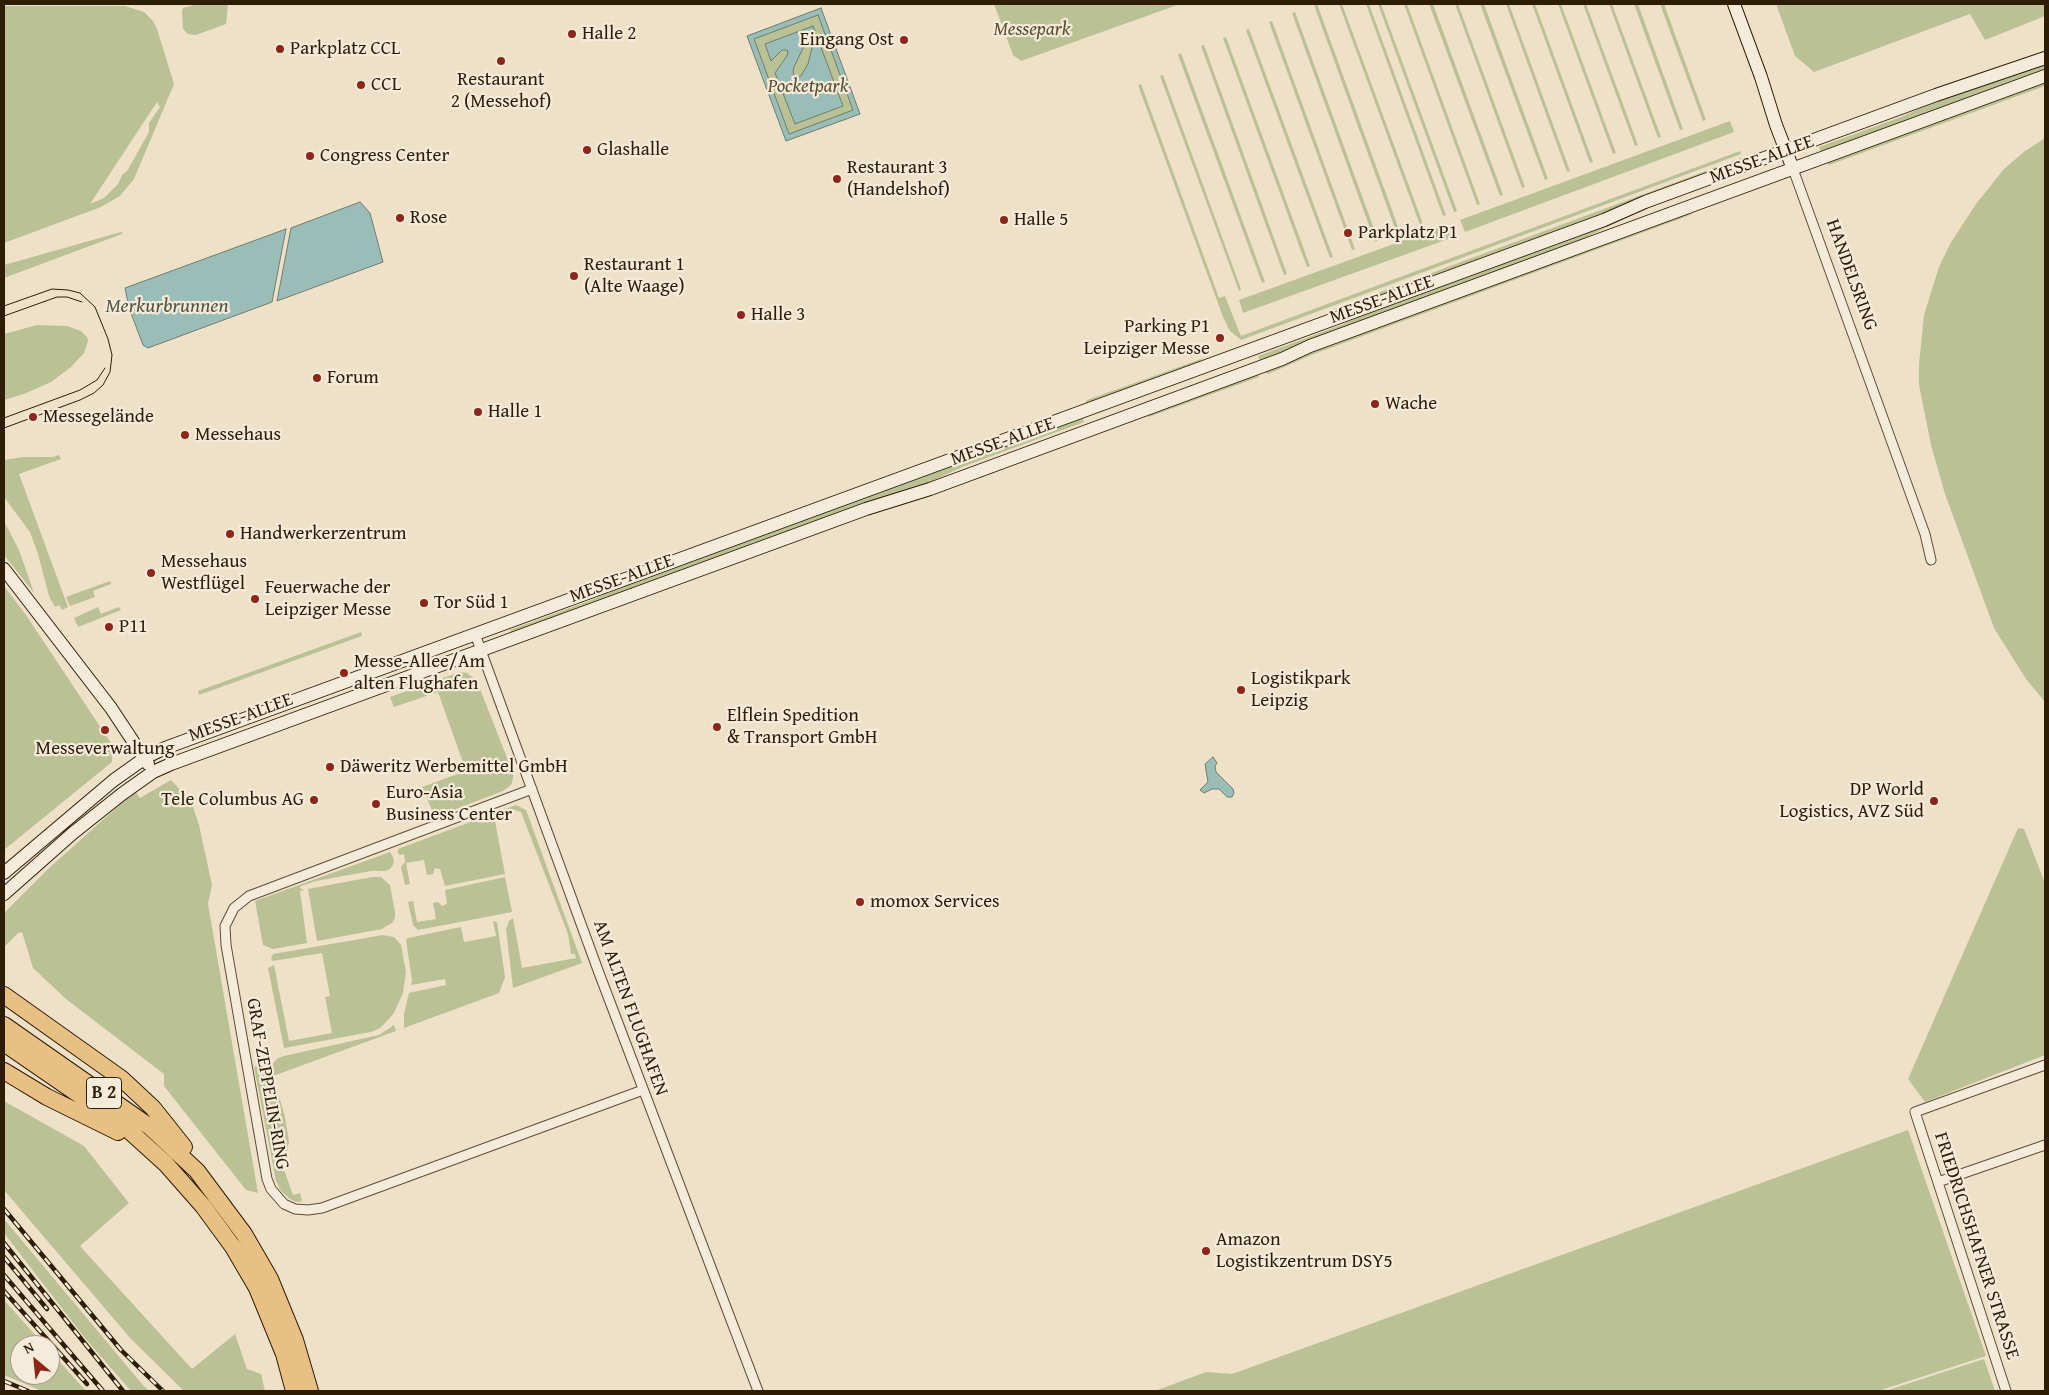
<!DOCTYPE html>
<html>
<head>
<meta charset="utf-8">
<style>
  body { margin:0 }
  #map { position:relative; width:2049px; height:1395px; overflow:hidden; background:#efe0c8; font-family:"Gentium Book Plus",serif }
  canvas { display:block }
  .frame { position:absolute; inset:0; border:5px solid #2f1c04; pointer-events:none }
  .north { position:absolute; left:10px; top:1335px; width:50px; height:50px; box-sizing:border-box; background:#f5ebdb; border:1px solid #a69885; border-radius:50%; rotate:332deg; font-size:14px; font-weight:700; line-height:20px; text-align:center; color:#2f1c04 }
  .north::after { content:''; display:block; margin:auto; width:18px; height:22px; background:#8f2418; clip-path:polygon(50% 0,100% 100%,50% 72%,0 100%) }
</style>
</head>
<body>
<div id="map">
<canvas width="2049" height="1395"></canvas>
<div class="frame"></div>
<div class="north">N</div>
</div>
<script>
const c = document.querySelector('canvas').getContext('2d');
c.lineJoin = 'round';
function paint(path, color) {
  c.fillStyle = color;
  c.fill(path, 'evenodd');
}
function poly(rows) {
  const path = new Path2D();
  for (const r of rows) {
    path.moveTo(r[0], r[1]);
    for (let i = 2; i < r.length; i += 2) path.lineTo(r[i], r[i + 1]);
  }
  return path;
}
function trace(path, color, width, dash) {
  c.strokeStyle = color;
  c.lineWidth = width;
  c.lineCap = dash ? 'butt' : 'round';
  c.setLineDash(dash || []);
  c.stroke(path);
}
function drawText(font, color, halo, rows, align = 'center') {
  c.font = font + ' "Gentium Book Plus",serif';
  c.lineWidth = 4.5;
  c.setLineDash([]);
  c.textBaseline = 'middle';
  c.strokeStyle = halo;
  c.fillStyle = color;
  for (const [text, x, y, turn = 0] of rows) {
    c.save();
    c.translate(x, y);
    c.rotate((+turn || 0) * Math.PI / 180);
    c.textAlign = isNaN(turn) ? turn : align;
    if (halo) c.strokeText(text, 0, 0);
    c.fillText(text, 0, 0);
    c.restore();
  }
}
paint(poly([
  [198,4,228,4,226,24,196,35,188,34,183,29,182,11,183,8],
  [994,4,1180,4,1021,61,1013,55],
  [1317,4,1400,232,1397,234,1314,5],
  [1339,4,1342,4,1423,224,1420,225],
  [1366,4,1369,4,1446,215,1443,216],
  [1378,4,1381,4,1457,211,1454,212],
  [1404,4,1407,4,1480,204,1477,205],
  [1429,4,1433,4,1503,195,1500,196],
  [1455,4,1458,4,1525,187,1522,188],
  [1480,4,1484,4,1548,179,1545,180],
  [1506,4,1509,4,1570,171,1567,172],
  [1532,4,1535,4,1593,162,1590,163],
  [1558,4,1561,4,1616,153,1613,154],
  [1583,4,1586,4,1638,145,1635,146],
  [1609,4,1612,4,1661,137,1658,138],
  [1634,4,1638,4,1683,129,1680,130],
  [1660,4,1664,4,1706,120,1703,121],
  [1776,4,2045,4,2045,16,1985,40,1970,14,1814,72,1795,56],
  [4,6,125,6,144,12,153,21,157,29,174,84,134,179,120,196,101,207,4,243],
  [157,102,160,107,149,123,149,132,127,171,122,175,118,184,104,198,90,204],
  [821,8,860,114,786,141,747,36],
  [1295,12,1378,240,1375,242,1292,13],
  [1272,21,1355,249,1352,250,1269,22],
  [1249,29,1333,257,1332,257,1330,258,1246,30],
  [1226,37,1310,266,1307,267,1223,38],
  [1204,45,1287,274,1284,275,1201,46],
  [1181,53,1265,282,1262,283,1178,55],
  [2045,63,2045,71,1821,153,1819,147,1901,117,1943,98],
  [1163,75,1241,289,1239,291,1160,76],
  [2045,81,2045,86,1829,165,1826,162],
  [1141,84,1219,298,1225,296,1241,336,1740,151,1741,154,1241,340,1230,331,1223,317,1138,85],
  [1730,121,1734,132,1465,232,1460,220],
  [2045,138,2045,702,2026,679,1994,628,1945,494,1931,445,1919,385,1919,364,1924,315,1939,267,1950,244,1976,204,2004,169,2025,151],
  [1757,152,1748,158,1603,215,1380,297,1332,310],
  [1766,162,1767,164,1643,210,1572,244,1260,362,1258,356,1341,325,1379,307],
  [1693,214,1314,354,1268,374,1263,371,1312,350,1679,216],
  [1446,225,1451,238,1243,313,1239,300],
  [121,232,123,233,122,234,4,278,4,265],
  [37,325,67,326,81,331,87,337,88,341,84,353,71,367,51,382,24,394,4,400,4,334],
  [1204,358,1195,364,1084,405,1087,400],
  [1257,373,1259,377,1146,418,1152,413],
  [1082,416,1084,422,962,467,920,487,511,634,510,630,594,599,632,581],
  [59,455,61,459,19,474,68,607,62,610,59,605,55,607,49,596,38,554,30,532,4,497,4,460,23,457,53,457],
  [4,521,19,550,34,593,4,555],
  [110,581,111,584,93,591,95,597,70,606,69,604,66,597],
  [4,586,26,615,113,746,112,762,4,850],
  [98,607,101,614,119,607,121,610,78,627,74,618],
  [361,632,362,636,199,695,198,691],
  [460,672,467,673,476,680,480,689,513,773,513,779,511,785,503,791,435,817,422,787,466,771,438,692,394,707,390,697],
  [171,780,191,801,199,825,212,885,208,904,258,1193,246,1190,164,1086,164,1074,66,999,33,968,22,932,18,933,4,947,4,913,48,869,135,791,140,798],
  [516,805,526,810,582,963,513,988,506,929,509,921,513,918,522,968,576,958,575,954,571,954,568,934,521,812,511,809,494,816,505,874,445,886,440,869,435,868,433,874,427,875,424,860,406,863,410,884,405,885,401,867,405,862,404,854,400,855,398,853,398,849],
  [2018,828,2024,829,2045,883,2045,1055,1925,1102,1908,1079],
  [390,852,394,859,393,865,390,869,385,871,371,871,316,881,301,886,300,888,304,890,300,891,307,943,273,949,263,945,255,901],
  [372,877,381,877,390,885,395,912,395,918,392,923,382,929,317,941,308,889],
  [505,877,512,912,418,930,413,925,408,902,413,901,417,922,436,919,433,903,438,902,442,906,447,904,445,890],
  [493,921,497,922,505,977,499,993,404,1028,404,1014,409,993,446,985,445,979,411,985,412,980,406,940,408,938,461,927,464,942,496,936],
  [383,935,394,937,401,945,406,972,403,993,394,1013,387,1021,380,1028,371,1032,284,1048,268,968,274,965,289,1041,332,1033,325,997,330,996,322,953,273,961,271,959,273,954],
  [394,1025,396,1031,273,1076,285,1117,289,1142,286,1155,288,1162,282,1164,293,1195,300,1193,302,1201,296,1202,290,1199,281,1191,276,1181,254,1067,258,1066,260,1077,278,1058,284,1056,379,1035],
  [4,1101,84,1146,129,1203,80,1246,192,1369,235,1334,247,1369,261,1374,265,1391,184,1391,131,1339,4,1190],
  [1908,1130,1986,1356,1878,1391,1155,1391,1206,1372,1232,1374],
  [4,1219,142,1384,149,1391,131,1391,84,1337,4,1233],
  [4,1300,44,1345,20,1345,20,1375,50,1375,50,1351,86,1391,42,1391,4,1375],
  [1984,1359,1995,1391,1885,1391]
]), '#bac295');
const water = poly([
  [821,8,860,114,786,141,747,36,821,8],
  [818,15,853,110,789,134,754,39,818,15],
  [813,26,843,106,795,124,775,73,787,56,788,52,787,50,782,50,771,61,765,44,813,26],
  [808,43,811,44,812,48,808,64,801,76,795,77,793,72,794,67,804,46,808,43],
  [360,202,370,213,383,262,277,301,291,228,360,202],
  [286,229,272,302,148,348,143,345,129,308,125,288,286,229],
  [1213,757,1217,763,1215,766,1216,772,1233,789,1234,793,1232,797,1227,797,1219,789,1212,789,1204,793,1200,790,1208,782,1205,764,1213,757]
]);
paint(water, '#9abdb7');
trace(water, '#6f7d6f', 1);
const street = poly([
  [1793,169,1925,534,1931,560],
  [475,634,599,973,758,1391],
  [532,789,249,896,234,908,225,926,226,945,267,1179,271,1189,284,1204,295,1209,308,1210,322,1208,643,1090],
  [1938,1182,2045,1145],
  [2006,1391,1915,1112,2045,1065]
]);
const secondary = poly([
  [1734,4,1761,77,1776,125,1793,169],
  [4,569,111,708,148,764],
  [4,873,114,780,145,758,165,748,1604,220,1645,202,1936,95,2045,58],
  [4,894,73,833,122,794,153,772,171,764,866,509,930,489,1282,359,1310,346,2045,76]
]);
const highway = poly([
  [4,995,122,1079,153,1108,184,1147],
  [4,1025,150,1127,197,1171,244,1234,270,1279,295,1340,310,1391],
  [4,1043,123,1125,166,1164,203,1206,233,1247,257,1288,284,1354,294,1391],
  [4,1071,47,1097,118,1132]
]);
trace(street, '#5f4d35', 11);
trace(secondary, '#2f1c04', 14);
trace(highway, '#2f1c04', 18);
trace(street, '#f5ebdb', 9);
trace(secondary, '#f5ebdb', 12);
trace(highway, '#e8c084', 16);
trace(poly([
  [4,306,52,289,68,290,80,293,95,307,108,339,112,355,110,372,103,385,94,393,80,400,4,428],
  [4,316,57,297,67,297,82,302],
  [4,418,80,390,97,380,105,368]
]), '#2f1c04', 1);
const rail = poly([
  [4,1209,121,1350,163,1391],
  [4,1243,123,1391],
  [4,1257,47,1309],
  [4,1275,103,1391],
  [4,1291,87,1384],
  [4,1381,28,1391]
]);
trace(rail, '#2f1c04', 4.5);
trace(rail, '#f5ebdb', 2.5, [8]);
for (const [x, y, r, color] of [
  [572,34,5,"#8f2418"],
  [904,40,5,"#8f2418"],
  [280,49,5,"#8f2418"],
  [501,61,5,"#8f2418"],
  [361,85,5,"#8f2418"],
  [587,150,5,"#8f2418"],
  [310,156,5,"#8f2418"],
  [837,179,5,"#8f2418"],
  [400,218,5,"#8f2418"],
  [1004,220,5,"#8f2418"],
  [1348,233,5,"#8f2418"],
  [574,276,5,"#8f2418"],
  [741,315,5,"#8f2418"],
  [1220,338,5,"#8f2418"],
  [317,378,5,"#8f2418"],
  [1375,404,5,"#8f2418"],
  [478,412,5,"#8f2418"],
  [33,417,5,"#8f2418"],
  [185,435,5,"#8f2418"],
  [230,534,5,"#8f2418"],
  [151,573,5,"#8f2418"],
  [255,599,5,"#8f2418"],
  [424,603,5,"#8f2418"],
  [109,627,5,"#8f2418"],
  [344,673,5,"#8f2418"],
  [1241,690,5,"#8f2418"],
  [717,727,5,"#8f2418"],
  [105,730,5,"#8f2418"],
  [330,767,5,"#8f2418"],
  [314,800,5,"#8f2418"],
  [1934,801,5,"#8f2418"],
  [376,804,5,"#8f2418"],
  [860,902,5,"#8f2418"],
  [1206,1251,5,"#8f2418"]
]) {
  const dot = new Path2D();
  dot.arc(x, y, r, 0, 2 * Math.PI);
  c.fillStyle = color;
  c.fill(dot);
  trace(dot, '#f5ebdb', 2);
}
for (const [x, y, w] of [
  [104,1093,35]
]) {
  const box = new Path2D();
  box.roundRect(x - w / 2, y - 15.5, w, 31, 4);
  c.fillStyle = '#f5ebdb';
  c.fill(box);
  trace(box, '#2f1c04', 1);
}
drawText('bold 18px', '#2f1c04', null, [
  ["B 2",104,1093]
]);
drawText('italic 19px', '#594e30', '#f5ebdb', [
  ["Messepark",1032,30],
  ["Pocketpark",808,87]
]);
drawText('19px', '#2f1c04', '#f5ebdb', [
  ["Halle 2",582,34],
  ["Eingang Ost",894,40,"right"],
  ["Parkplatz CCL",290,49],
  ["Restaurant",501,80,"center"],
  ["2 (Messehof)",501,102,"center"],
  ["CCL",371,85],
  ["Glashalle",597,150],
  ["Congress Center",320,156],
  ["Restaurant 3",847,168],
  ["(Handelshof)",847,190],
  ["Rose",410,218],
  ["Halle 5",1014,220],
  ["Parkplatz P1",1358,233],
  ["Restaurant 1",584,265],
  ["(Alte Waage)",584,287],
  ["Halle 3",751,315],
  ["Parking P1",1210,327,"right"],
  ["Leipziger Messe",1210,349,"right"],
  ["Forum",327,378],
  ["Wache",1385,404],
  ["Halle 1",488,412],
  ["Messegelände",43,417],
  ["Messehaus",195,435],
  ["Handwerkerzentrum",240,534],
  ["Messehaus",161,562],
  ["Westflügel",161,584],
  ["Feuerwache der",265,588],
  ["Leipziger Messe",265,610],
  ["Tor Süd 1",434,603],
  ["P11",119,627],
  ["Messe-Allee/Am",354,662],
  ["alten Flughafen",354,684],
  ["Logistikpark",1251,679],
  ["Leipzig",1251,701],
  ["Elflein Spedition",727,716],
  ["& Transport GmbH",727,738],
  ["Messeverwaltung",105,749,"center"],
  ["Däweritz Werbemittel GmbH",340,767],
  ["DP World",1924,790,"right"],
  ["Logistics, AVZ Süd",1924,812,"right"],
  ["Euro-Asia",386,793],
  ["Business Center",386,815],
  ["Tele Columbus AG",304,800,"right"],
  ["momox Services",870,902],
  ["Amazon",1216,1240],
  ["Logistikzentrum DSY5",1216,1262]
], 'left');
drawText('19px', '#2f1c04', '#f5ebdb', [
  ["MESSE-ALLEE",1762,160,-20],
  ["HANDELSRING",1851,275,70],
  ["MESSE-ALLEE",1382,300,-20],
  ["MESSE-ALLEE",1003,442,-20],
  ["MESSE-ALLEE",622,579,-20],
  ["MESSE-ALLEE",241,718,-20],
  ["AM ALTEN FLUGHAFEN",630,1008,70],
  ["GRAF-ZEPPELIN-RING",267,1084,80],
  ["FRIEDRICHSHAFNER STRASSE",1976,1246,72]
]);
drawText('italic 20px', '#545443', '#f5ebdb', [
  ["Merkurbrunnen",167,307]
]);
</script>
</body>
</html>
